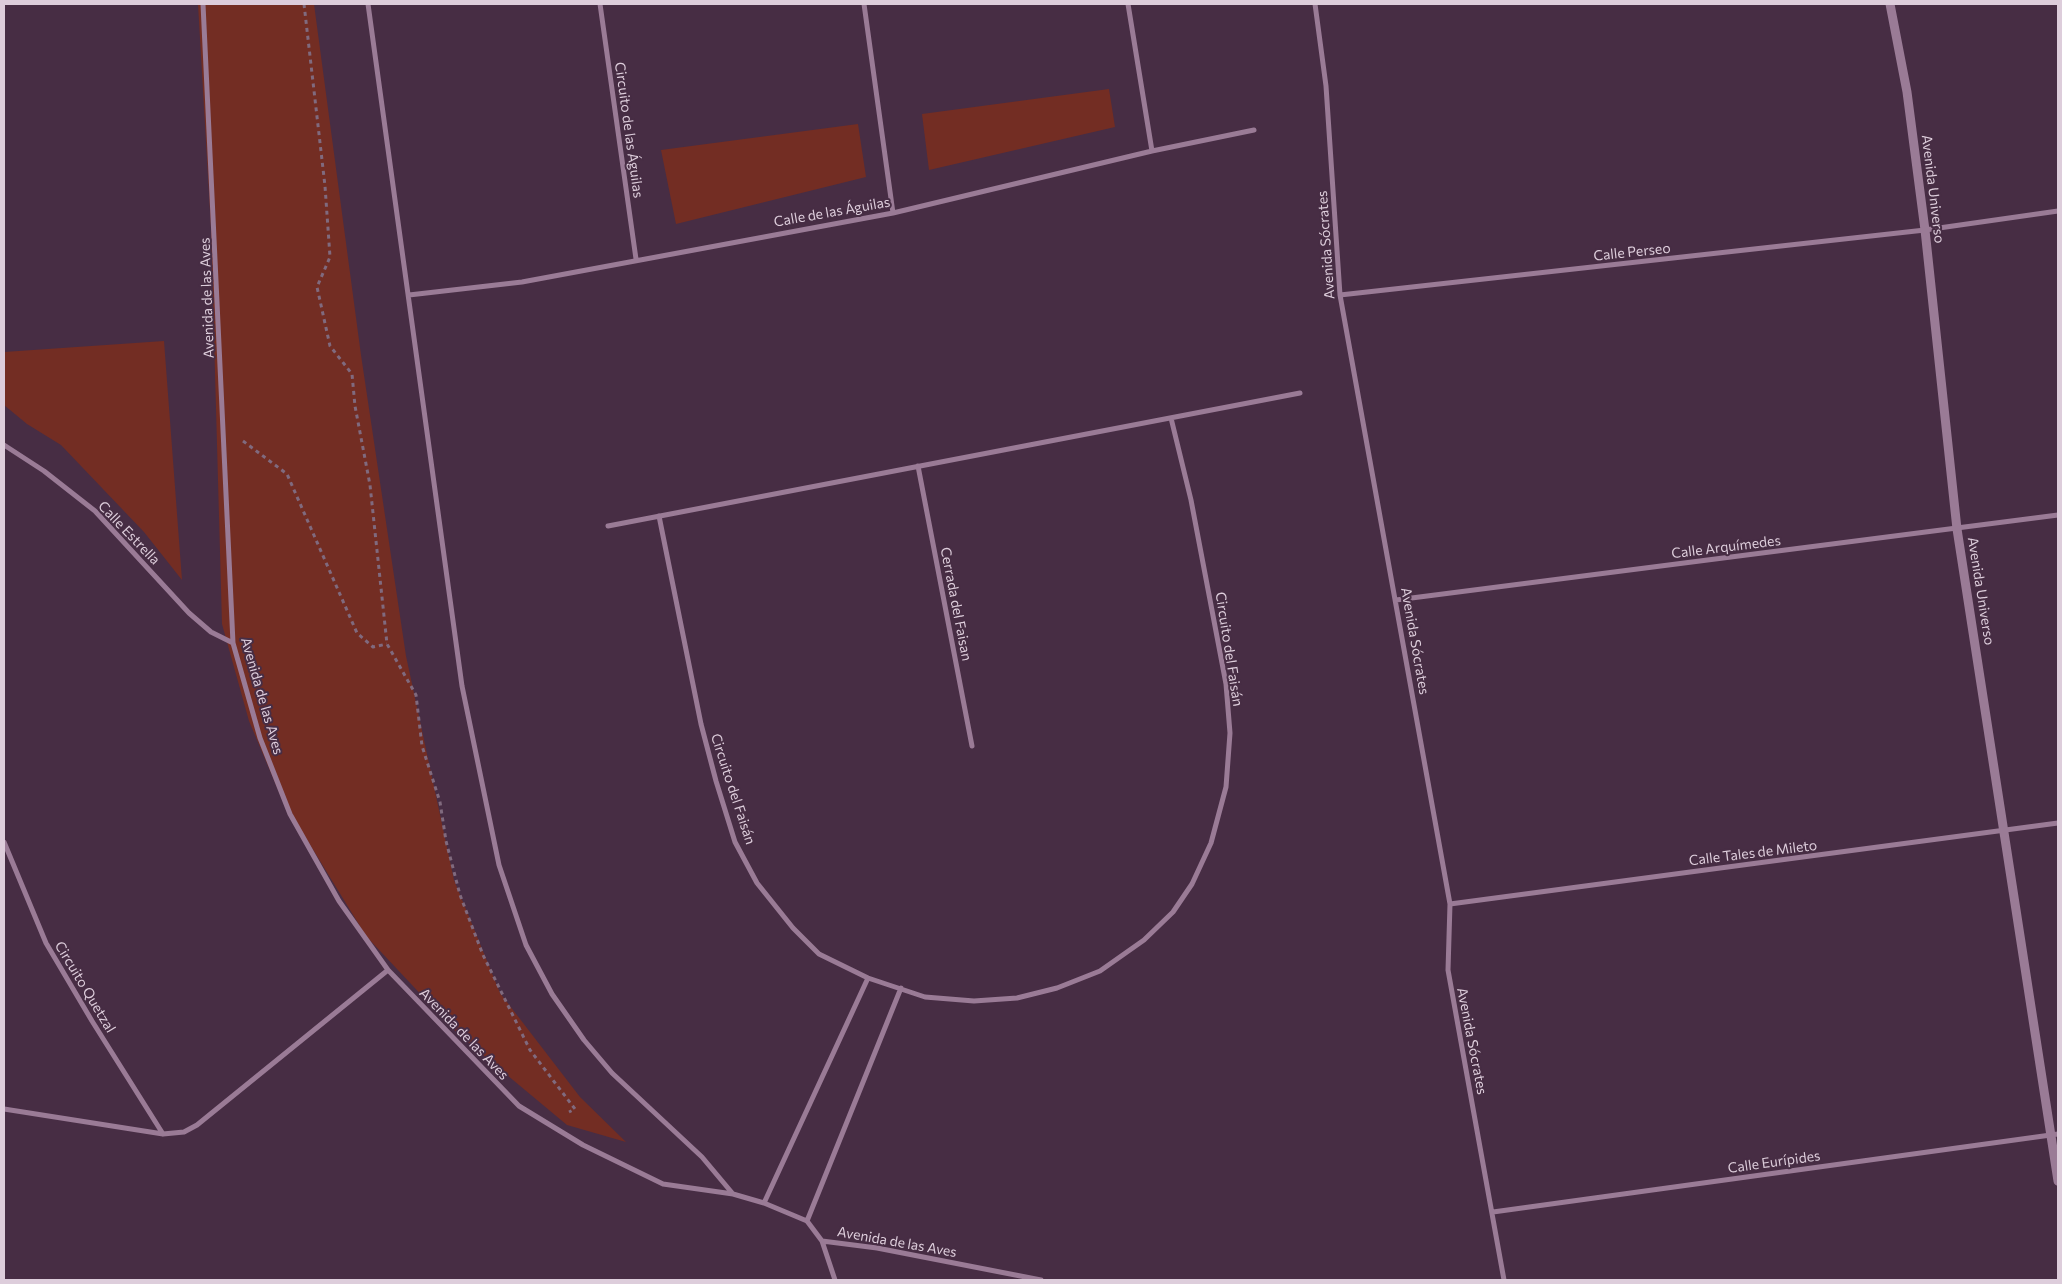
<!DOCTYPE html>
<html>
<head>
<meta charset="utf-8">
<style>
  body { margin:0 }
  #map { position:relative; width:2062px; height:1284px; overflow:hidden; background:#472d44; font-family:Commissioner,sans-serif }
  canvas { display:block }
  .frame { position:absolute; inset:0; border:5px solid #ddcddb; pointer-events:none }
</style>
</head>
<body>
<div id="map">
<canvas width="2062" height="1284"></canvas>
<div class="frame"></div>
</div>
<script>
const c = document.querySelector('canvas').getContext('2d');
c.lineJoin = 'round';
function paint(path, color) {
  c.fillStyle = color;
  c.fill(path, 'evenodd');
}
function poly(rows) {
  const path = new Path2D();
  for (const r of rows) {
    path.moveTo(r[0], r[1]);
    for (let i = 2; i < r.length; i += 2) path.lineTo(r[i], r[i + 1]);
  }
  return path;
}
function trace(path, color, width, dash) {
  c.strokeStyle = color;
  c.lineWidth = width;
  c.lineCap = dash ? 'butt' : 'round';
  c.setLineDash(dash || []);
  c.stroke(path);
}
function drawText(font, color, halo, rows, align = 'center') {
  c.font = font + ' Commissioner,sans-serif';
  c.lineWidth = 4;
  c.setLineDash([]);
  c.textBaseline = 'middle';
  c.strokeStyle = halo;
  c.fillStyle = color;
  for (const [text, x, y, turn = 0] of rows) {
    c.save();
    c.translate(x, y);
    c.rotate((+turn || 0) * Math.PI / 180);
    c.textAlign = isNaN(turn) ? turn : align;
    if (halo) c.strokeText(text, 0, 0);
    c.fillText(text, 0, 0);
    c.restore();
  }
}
paint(poly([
  [198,4,314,4,361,355,406,656,454,880,500,993,580,1097,626,1142,567,1125,459,1035,366,936,282,799,249,721,222,624,211,228],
  [1109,89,1115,127,929,170,922,114],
  [858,124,866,177,676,224,661,150],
  [164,341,182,580,144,532,61,445,27,424,4,405,4,352]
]), '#732d23');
trace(poly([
  [304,4,325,186,330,257,317,287,330,346,352,374,355,406,370,485,387,644,416,695,422,746,440,802,446,841,460,895,483,955,530,1050,575,1109,569,1112],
  [243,441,287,474,357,633,373,647,387,644]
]), '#806a7e', 3, [4, 4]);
trace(poly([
  [203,4,233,643,260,738,290,814,339,901,388,970,519,1106,583,1145,663,1184,733,1194,764,1203,807,1221,822,1241,877,1248,1041,1280],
  [368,4,462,686,499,865,526,945,552,994,584,1040,612,1073,702,1157,733,1194],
  [600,4,636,259],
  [864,4,893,213],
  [1128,4,1152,151],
  [1315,4,1326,86,1340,295,1450,904,1448,970,1504,1280],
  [409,295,522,282,893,213,1152,151,1254,130],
  [1340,295,1925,230,2058,211],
  [4,445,44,471,95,511,189,613,211,632,233,643],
  [918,466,972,746],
  [659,516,701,724,716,781,735,842,757,883,793,928,819,954,868,978,925,997,974,1001,1017,998,1057,988,1100,971,1144,940,1173,912,1192,884,1211,843,1226,787,1230,733,1226,684,1191,500,1171,418],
  [608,526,1300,393],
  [1396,600,2058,515],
  [4,842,46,943,92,1021,163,1134],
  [1450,904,2058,823],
  [4,1109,163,1134,184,1132,197,1125,388,970],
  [764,1203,868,978],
  [1493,1212,2058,1134],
  [807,1221,901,988],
  [822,1241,835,1280]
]), '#9a7b96', 5);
trace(poly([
  [1890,4,1907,92,1925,230,1957,529,2058,1181]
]), '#9a7b96', 9);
drawText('14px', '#ddcddb', '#472d44', [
  ["Circuito de las Águilas",629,130,82],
  ["Avenida Universo",1933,189,83],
  ["Calle de las Águilas",832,212,-10],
  ["Avenida Sócrates",1326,245,-94],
  ["Calle Perseo",1632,252,-6],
  ["Avenida de las Aves",207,298,-92],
  ["Calle Estrella",129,533,46],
  ["Calle Arquímedes",1726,547,-7],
  ["Avenida Universo",1981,591,81],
  ["Cerrada del Faisan",956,604,79],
  ["Avenida Sócrates",1415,641,80],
  ["Circuito del Faisán",1229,649,81],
  ["Avenida de las Aves",262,696,74],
  ["Circuito del Faisán",733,789,72],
  ["Calle Tales de Mileto",1753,853,-7],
  ["Circuito Quetzal",85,987,59],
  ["Avenida de las Aves",464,1034,46],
  ["Avenida Sócrates",1472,1041,79],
  ["Calle Eurípides",1774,1162,-8],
  ["Avenida de las Aves",897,1242,10]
]);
</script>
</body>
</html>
